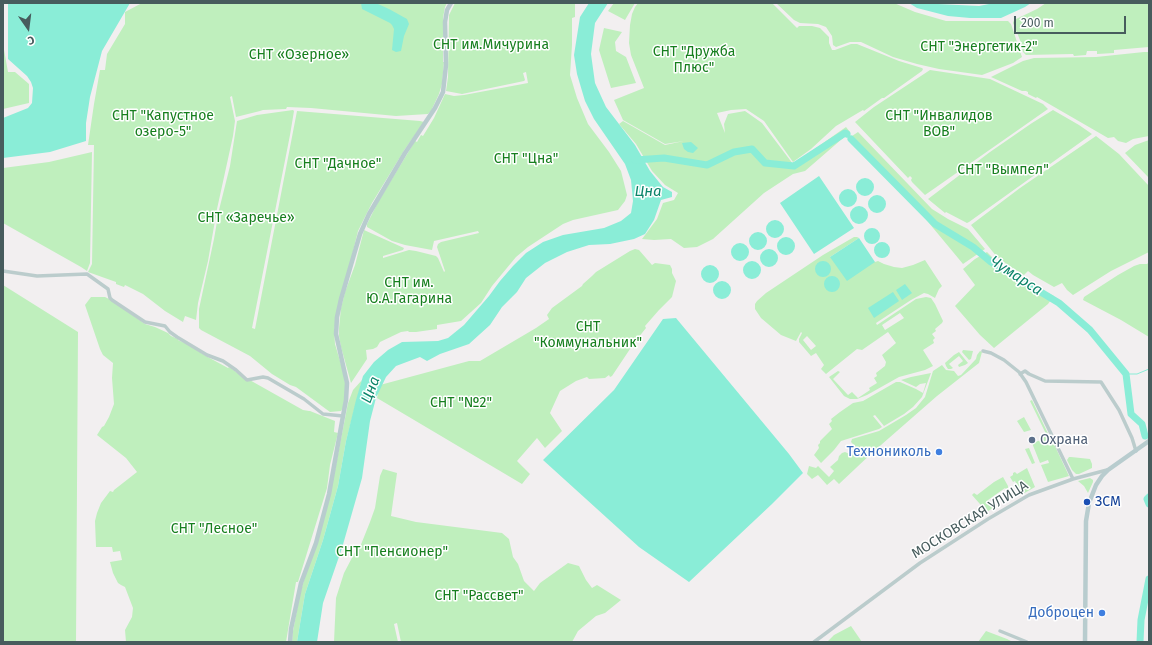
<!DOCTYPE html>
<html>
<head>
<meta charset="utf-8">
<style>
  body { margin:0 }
  #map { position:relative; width:1152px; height:645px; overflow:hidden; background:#f2eff0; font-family:"Fira Sans",sans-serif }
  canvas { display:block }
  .frame { position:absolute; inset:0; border:4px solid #475c5d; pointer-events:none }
  .north { position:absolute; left:8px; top:8px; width:40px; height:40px; -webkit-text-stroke:3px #fff; paint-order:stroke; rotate:166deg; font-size:11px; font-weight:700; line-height:16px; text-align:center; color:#475c5d }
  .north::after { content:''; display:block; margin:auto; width:14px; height:18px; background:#475c5d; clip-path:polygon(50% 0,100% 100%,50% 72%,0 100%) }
  .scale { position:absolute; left:1014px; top:16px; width:112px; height:18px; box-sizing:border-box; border:2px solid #475c5d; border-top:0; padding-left:5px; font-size:12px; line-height:14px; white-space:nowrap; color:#475c5d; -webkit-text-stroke:3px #fff; paint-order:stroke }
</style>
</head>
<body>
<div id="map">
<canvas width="1152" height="645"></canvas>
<div class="frame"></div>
<div class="north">С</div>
<div class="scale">200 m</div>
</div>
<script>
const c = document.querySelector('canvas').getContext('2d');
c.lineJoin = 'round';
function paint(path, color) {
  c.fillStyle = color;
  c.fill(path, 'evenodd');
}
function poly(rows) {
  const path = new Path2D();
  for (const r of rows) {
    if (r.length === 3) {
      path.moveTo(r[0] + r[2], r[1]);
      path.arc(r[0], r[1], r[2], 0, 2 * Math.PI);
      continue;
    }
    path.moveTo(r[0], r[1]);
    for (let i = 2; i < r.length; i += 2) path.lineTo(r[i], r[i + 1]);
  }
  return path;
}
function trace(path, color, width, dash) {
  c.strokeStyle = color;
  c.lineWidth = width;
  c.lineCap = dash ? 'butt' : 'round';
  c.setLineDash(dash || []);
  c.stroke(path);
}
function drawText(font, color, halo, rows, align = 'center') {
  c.font = font + ' "Fira Sans",sans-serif';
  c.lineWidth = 3;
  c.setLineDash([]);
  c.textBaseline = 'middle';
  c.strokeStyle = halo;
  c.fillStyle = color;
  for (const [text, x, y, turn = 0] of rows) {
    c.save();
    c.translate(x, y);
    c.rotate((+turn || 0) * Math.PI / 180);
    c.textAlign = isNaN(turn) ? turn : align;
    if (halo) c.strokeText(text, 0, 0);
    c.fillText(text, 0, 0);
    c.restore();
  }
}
paint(poly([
  [142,3,447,3,445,7,443,18,443,62,444,62,442,84,439,94,431,111,428,114,396,116,311,108,287,107,286,109,263,110,260,111,236,117,232,96,230,97,235,121,233,136,217,209,208,261,198,303,196,320,185,316,183,322,165,311,143,294,125,285,124,287,116,284,116,282,88,272,92,264,94,145,88,145,94,104,100,70,105,70,107,54,125,24,125,12],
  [455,3,575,3,575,17,572,18,572,45,570,75,577,98,588,124,609,152,621,171,627,195,625,201,618,210,573,220,563,224,528,247,516,257,492,286,481,303,461,321,437,325,437,329,416,332,409,332,408,331,401,332,380,342,377,347,373,349,366,350,367,359,351,383,341,347,339,336,339,328,341,308,345,292,355,265,364,230,404,248,403,250,383,256,383,258,409,250,416,251,436,256,438,258,444,272,445,271,437,247,438,244,441,242,479,233,478,231,434,241,432,250,405,245,392,241,367,227,367,224,378,202,415,141,417,142,421,135,423,136,434,118,445,94,454,96,464,95,528,83,526,72,523,73,525,80,524,81,462,94,446,91,448,77,449,15],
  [614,3,635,3,625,20,608,11],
  [638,3,772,3,797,28,799,26,812,26,820,28,829,37,829,43,832,50,835,50,851,44,857,44,899,61,922,68,923,69,922,71,884,98,882,98,864,111,863,110,836,126,811,149,793,162,764,121,746,109,731,110,717,113,725,133,724,124,728,114,745,111,762,123,793,164,846,127,850,132,805,171,793,174,764,193,713,239,697,247,684,248,671,239,654,240,642,239,657,219,663,203,674,200,678,193,665,185,652,171,636,144,619,124,623,121,665,145,684,141,665,144,623,120,614,100,644,88,631,55,629,43,630,25,632,14,635,7],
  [776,3,894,3,915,12,946,21,1008,21,1011,24,1022,57,1013,63,982,75,939,69,917,64,893,57,861,42,850,42,836,47,833,45,832,36,826,27,818,24,800,23,794,20],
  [1046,3,1149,3,1149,47,1114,50,1114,53,1097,54,1097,51,1087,51,1086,55,1074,56,1073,54,1026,55,1023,52,1020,40,1013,23,1014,20,1037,9],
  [604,28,622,32,615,42,616,51,626,57,636,83,611,88,599,50],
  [3,44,8,72,15,72,29,84,29,103,3,109],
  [1144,52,1149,52,1149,136,1133,139,1126,143,1118,141,1114,137,1108,138,1037,97,1036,98,1028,94,1028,92,1026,91,1022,91,991,77,1023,61,1034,58,1096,57],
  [930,70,990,79,1043,104,1048,109,925,195,912,182,911,180,912,178,910,176,908,178,855,122,874,107],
  [293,110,294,111,290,135,252,328,255,329,297,111,420,121,424,122,405,149,372,203,358,231,334,330,335,344,343,371,346,388,345,405,341,411,330,412,296,387,290,385,272,374,250,356,201,330,199,328,199,309,214,239,219,210,230,166,237,121,257,115],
  [1053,110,1079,125,1092,134,969,222,967,223,946,212,945,213,928,199,990,152,1032,123],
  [858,132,932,209,948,219,968,229,985,249,963,264,914,205,849,138],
  [1096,136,1119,154,1149,186,1149,252,1111,271,1073,295,1067,290,1062,283,1054,287,1033,275,1028,271,1024,275,1008,265,997,257,971,225,1020,188],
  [1149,140,1149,178,1125,153,1135,145],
  [92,152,90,263,87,271,81,267,3,223,3,168,49,162],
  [854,237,857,237,859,238,830,257,875,262,878,261,884,264,894,267,902,268,913,265,925,260,942,286,939,289,935,298,928,294,924,293,911,300,876,323,877,325,916,299,926,297,931,298,935,304,943,321,942,323,935,329,936,331,932,334,935,338,933,340,934,343,923,350,933,366,925,370,899,377,867,395,857,399,850,399,844,396,829,377,838,371,840,372,833,379,848,395,852,392,858,398,870,390,869,388,877,383,874,378,877,376,876,373,885,366,886,362,882,355,896,343,888,332,862,350,857,349,826,374,821,369,824,365,816,353,811,356,799,342,799,339,802,333,801,332,796,341,781,335,761,318,755,309,755,304,757,301,766,293,823,255],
  [900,313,904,318,885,330,882,325],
  [807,336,816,346,811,350,803,340],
  [635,249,639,250,652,265,655,263,670,265,672,269,672,273,676,281,672,297,659,310,645,326,646,328,634,343,612,376,610,377,609,375,605,378,589,379,587,377,576,381,560,391,550,413,562,431,545,448,537,438,517,461,530,474,522,484,377,398,380,385,469,361,480,361,536,328,549,319,547,315,552,308,582,286,583,284,592,276,596,272,630,251],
  [987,252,1001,266,1017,277,1054,296,1048,304,994,348,980,335,955,306,975,285,963,269,975,259],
  [1149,262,1149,337,1121,320,1083,300,1084,297,1118,275,1134,266,1140,264,1147,264],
  [3,285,78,332,76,642,3,642],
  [91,297,105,297,113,301,145,324,155,327,168,333,171,336,178,339,178,340,189,345,206,356,228,368,229,367,239,374,303,410,309,411,310,411,335,421,334,432,338,433,330,465,327,488,298,582,296,582,286,642,126,642,125,630,132,617,133,608,125,587,121,585,118,583,113,573,110,562,122,560,120,551,113,552,112,547,96,547,95,521,97,513,101,503,110,491,113,492,114,490,137,472,126,458,97,435,102,427,104,426,109,417,114,404,112,378,113,363,103,355,100,349,85,305],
  [963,350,973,351,971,359,969,360,962,352],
  [980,351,982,352,979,363,937,396,873,452,839,484,834,479,827,485,818,475,812,479,807,474,809,466,816,468,818,466,829,477,834,471,830,467,838,460,839,456,842,453,845,452,852,455,856,452,856,447,851,442,852,439,879,431,906,415,916,408,925,397,933,371,942,365,946,370,954,371,958,376,961,375,976,359,977,355],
  [959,352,968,363,965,365,959,367,958,365,963,361,959,356,949,364,953,368,951,369,948,369,946,366,945,363,954,355],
  [931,373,922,397,913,407,904,414,884,426,875,415,873,416,882,427,879,429,841,441,834,450,821,463,814,455,819,448,818,445,820,443,820,441,832,429,829,424,832,421,831,419,840,412,853,403,863,401,896,382,900,382,916,389,923,393,926,383,920,384,916,387,901,380,911,377],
  [362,380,346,441,338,486,323,540,305,594,297,642,292,642,293,631,300,594,333,480,348,403,353,390],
  [1032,400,1053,444,1051,445,1054,444,1069,476,1048,482,1041,465,1049,463,1048,460,1040,463,1032,443,1041,440,1041,438,1047,436,1030,401],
  [1024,417,1031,430,1024,432,1017,421],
  [1029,448,1035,463,1032,464,1025,449],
  [1069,457,1071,457,1090,459,1092,464,1092,468,1079,474,1076,474,1072,470,1067,460],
  [1027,468,1035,487,1021,495,1018,492,1016,483,1015,481,1013,482,1010,477,1013,475,1013,473,1015,472,1017,474],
  [383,469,397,473,391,516,416,522,502,533,509,539,513,557,518,564,524,581,534,591,540,583,568,563,579,566,586,580,592,588,597,585,621,600,605,613,596,616,578,631,572,642,401,642,397,623,394,624,398,642,334,642,336,598,344,573,355,552,358,552,370,522,375,508,380,476],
  [1003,477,1008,486,1008,488,1006,489,1005,488,988,500,994,507,987,512,972,495,974,493,977,495,994,482],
  [1090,478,1093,480,1093,482,1088,493,1084,486,1078,481],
  [851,626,862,642,827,642,834,635],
  [986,631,1007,639,1013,642,978,642]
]), '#bfefbd');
paint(poly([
  [8,3,130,3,102,51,90,97,86,123,86,141,50,152,3,158,3,118,28,108,32,103,33,88,31,82,27,76,8,59],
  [361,3,374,3,378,4,389,9,407,19,409,24,404,36,401,51,396,52,392,50,394,29,392,25,390,23,362,9],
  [589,3,608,3,595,23,591,54,595,83,606,107,635,145,650,171,663,187,672,192,672,197,661,200,654,220,645,234,634,239,610,244,589,245,567,252,545,263,526,278,517,292,502,307,490,325,469,344,440,354,427,361,420,357,396,366,386,377,376,398,370,421,362,478,342,548,323,603,317,642,297,642,305,594,323,540,338,486,346,441,356,400,363,376,374,362,388,350,402,342,438,341,448,338,464,325,489,296,500,281,513,266,526,253,543,242,563,235,604,228,621,221,631,213,633,201,631,180,625,164,594,119,585,101,577,74,574,55,580,17],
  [909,3,934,3,938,4,979,6,994,3,1031,3,1025,7,1001,18,970,18,948,16,917,8],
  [691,142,698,148,693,153,688,152,684,149,682,143],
  [819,176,854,228,814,254,780,203],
  [865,187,9],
  [848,198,9],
  [877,204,9],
  [859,215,9],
  [775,229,9],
  [872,236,8],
  [758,241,9],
  [786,246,9],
  [859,238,875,262,847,281,830,257],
  [882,250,8],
  [740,252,9],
  [769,258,9],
  [823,269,8],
  [752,270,9],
  [710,274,9],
  [832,284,8],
  [722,290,9],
  [905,284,912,293,902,300,896,290],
  [893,292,899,301,874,318,868,308],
  [676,318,789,454,803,473,772,504,689,582,639,547,543,460,614,390,663,319]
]), '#8aedd7');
trace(poly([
  [1126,374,1137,374,1149,369]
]), '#8aedd7', 1);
trace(poly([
  [851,139,935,224,973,247,991,262,1059,303,1090,330,1126,374,1131,414,1142,424,1145,436],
  [635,160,664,158,707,165,734,152,752,149,765,163,794,166,845,133,847,134],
  [1149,497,1147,499,1149,504],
  [1140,642,1141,620,1149,579]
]), '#8aedd7', 7);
trace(poly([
  [3,271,37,276,87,274,108,289,110,298,112,300,145,322,165,326,170,332,177,337,207,355,223,361,236,370,247,380,263,377,268,378,304,399,323,414,343,416],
  [983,351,991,353,1004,360,1019,372,1026,382,1073,479],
  [1020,374,1025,371,1029,374,1045,381,1101,382,1119,410,1132,438,1136,451],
  [1000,631,1027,642],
  [814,642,920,563,988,519,1029,495,1073,479,1107,470]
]), '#bcc', 3.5);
trace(poly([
  [290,642,291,629,301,583,316,543,329,494,343,416,346,400,347,383,336,334,337,317,341,299,360,234,369,214,405,153,435,108,443,92,446,65,445,22,447,10,451,3],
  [1085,642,1086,521,1089,503,1096,485,1102,476,1108,470,1149,441]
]), '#b8ccce', 4.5);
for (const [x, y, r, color] of [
  [1032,440,4,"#5c6f8a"],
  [939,452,4,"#3f7fe0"],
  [1087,502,4,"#1a4fb4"],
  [1102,613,4,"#3f7fe0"]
]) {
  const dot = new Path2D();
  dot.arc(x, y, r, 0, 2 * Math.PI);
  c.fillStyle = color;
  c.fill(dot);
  trace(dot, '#fff', 1.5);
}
drawText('14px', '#167f1e', '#fff', [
  ["СНТ им.Мичурина",491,45],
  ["СНТ \"Энергетик-2\"",979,47],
  ["СНТ \"Дружба",694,52],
  ["Плюс\"",694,68],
  ["СНТ «Озерное»",299,55],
  ["СНТ \"Капустное",163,116],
  ["озеро-5\"",163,132],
  ["СНТ \"Инвалидов",939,116],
  ["ВОВ\"",939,132],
  ["СНТ \"Цна\"",526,159],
  ["СНТ \"Дачное\"",338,164],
  ["СНТ \"Вымпел\"",1003,170],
  ["СНТ «Заречье»",246,218],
  ["СНТ им.",409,283],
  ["Ю.А.Гагарина",409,299],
  ["СНТ",588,327],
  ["\"Коммунальник\"",588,343],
  ["СНТ \"№2\"",461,403],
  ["СНТ \"Лесное\"",214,529],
  ["СНТ \"Пенсионер\"",392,552],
  ["СНТ \"Рассвет\"",479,596]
]);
drawText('14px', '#4e5e75', '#fff', [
  ["Охрана",1040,440]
], 'left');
drawText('14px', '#366cbe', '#fff', [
  ["Технониколь",931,452],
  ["Доброцен",1094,613]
], 'right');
drawText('14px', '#164399', '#fff', [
  ["ЗСМ",1095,502]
], 'left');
drawText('14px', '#475c5d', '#fff', [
  ["МОСКОВСКАЯ УЛИЦА",970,520,-32]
]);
drawText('italic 15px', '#0c856a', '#fff', [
  ["Цна",648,192],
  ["Чумарса",1016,276,33],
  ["Цна",371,390,-69]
]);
</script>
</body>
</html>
